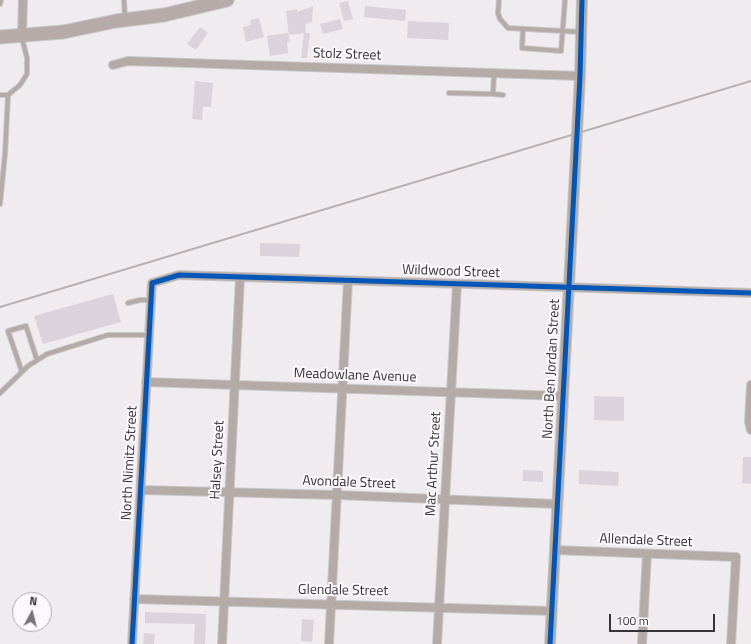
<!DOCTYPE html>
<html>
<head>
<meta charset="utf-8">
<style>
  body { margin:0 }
  #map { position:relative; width:751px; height:644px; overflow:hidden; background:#efebef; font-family:"Titillium Web",sans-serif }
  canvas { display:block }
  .north { position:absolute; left:12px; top:592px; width:40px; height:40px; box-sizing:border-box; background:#fdf8fe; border:1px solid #aeaaae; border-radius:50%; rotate:7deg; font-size:11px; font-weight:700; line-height:16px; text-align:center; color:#373537 }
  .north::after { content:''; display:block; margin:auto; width:14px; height:18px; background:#777577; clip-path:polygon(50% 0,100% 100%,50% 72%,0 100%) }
  .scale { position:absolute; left:609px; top:614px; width:106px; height:18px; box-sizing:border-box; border:2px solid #373537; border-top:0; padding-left:5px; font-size:12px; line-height:14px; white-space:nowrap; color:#373537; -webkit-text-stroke:3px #fdf8fe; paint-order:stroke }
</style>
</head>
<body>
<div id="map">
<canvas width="751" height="644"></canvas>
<div class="north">N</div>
<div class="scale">100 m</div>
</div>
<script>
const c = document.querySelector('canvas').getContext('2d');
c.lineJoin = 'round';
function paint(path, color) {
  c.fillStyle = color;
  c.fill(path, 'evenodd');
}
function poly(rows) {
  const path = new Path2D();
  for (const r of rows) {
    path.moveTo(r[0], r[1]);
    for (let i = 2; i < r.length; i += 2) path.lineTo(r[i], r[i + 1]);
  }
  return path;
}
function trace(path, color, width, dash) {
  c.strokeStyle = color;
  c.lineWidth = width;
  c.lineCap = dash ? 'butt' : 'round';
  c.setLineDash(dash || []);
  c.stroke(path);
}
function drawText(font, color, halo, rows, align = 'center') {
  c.font = font + ' "Titillium Web",sans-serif';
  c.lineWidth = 4;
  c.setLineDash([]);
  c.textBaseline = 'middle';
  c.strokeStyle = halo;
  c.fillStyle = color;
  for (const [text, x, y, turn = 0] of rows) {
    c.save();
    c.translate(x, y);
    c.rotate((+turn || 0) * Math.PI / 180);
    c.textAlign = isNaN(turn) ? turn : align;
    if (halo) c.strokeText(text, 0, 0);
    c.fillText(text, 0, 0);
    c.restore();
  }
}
paint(poly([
  [348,1,353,19,344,21,339,3],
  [313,6,312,22,305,24,306,33,310,33,307,58,301,58,304,33,289,35,286,11,297,9,297,12],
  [365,6,406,10,405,21,364,17],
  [259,18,264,37,246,42,243,27,251,25,250,20],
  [340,19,343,29,323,34,320,24],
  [408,21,449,23,448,40,407,38],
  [200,27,208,33,196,50,187,44],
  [288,33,290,42,287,43,288,53,270,56,267,36],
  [195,81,213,83,211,107,203,107,202,120,192,119],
  [260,243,300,244,299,257,260,256],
  [113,294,121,322,43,344,34,316],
  [594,396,624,397,624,421,594,420],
  [743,457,751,457,751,484,742,483],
  [523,470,543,471,543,482,523,481],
  [579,470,619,472,618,486,579,484],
  [145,612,206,614,205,644,194,644,195,624,145,623],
  [302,619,314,620,312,642,301,641],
  [144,633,155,634,154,644,143,644]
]), '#dad3dc');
const service = poly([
  [124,0,125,18],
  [499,0,498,13,500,19,508,28,581,32],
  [0,4,1,0],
  [523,29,522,48,561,51,565,0],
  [449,93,493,94,494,73],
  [493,94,503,95],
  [0,95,8,95],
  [0,204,5,154,8,95,20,85,27,74,27,58,22,38],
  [128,303,140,300,151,300],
  [22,372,8,331,26,326,37,360],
  [0,393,28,366,47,354,108,335,149,335]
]);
const minor = poly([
  [22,34,23,0],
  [113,65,128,61,580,76],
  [146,382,563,396],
  [751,385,749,422,751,430],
  [141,490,337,495,557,504],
  [555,550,736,557,731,644],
  [134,599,552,611],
  [132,644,152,283,179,275,751,293],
  [222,644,240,277],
  [329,644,348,281],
  [437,644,457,284],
  [642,644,647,554]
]);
const tertiary = poly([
  [550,644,580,76,582,0]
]);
const primary = poly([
  [0,37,63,32,116,21,164,15,227,0]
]);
trace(service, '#c9c7c9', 6);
trace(minor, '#c9c7c9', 10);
trace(tertiary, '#c9c7c9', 12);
trace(primary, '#c9c7c9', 15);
trace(service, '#b4aaa6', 4);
trace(minor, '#b4aaa6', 8);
trace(tertiary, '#b4aaa6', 10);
trace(primary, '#b6aba8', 13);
trace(poly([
  [0,307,751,81]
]), '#b6b0af', 2);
trace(poly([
  [132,644,152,283,179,275,751,293],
  [550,644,580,76,582,0]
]), '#0057b8', 5);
drawText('14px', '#373537', '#fdf8fe', [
  ["Stolz Street",347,55,2],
  ["Wildwood Street",451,272,2],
  ["North Ben Jordan Street",552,369,-87],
  ["Meadowlane Avenue",355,376,2],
  ["Halsey Street",218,460,-87],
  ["North Nimitz Street",130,463,-87],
  ["Mac Arthur Street",434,464,-87],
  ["Avondale Street",349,483,2],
  ["Allendale Street",646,541,2],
  ["Glendale Street",343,591,1]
]);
</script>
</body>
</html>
